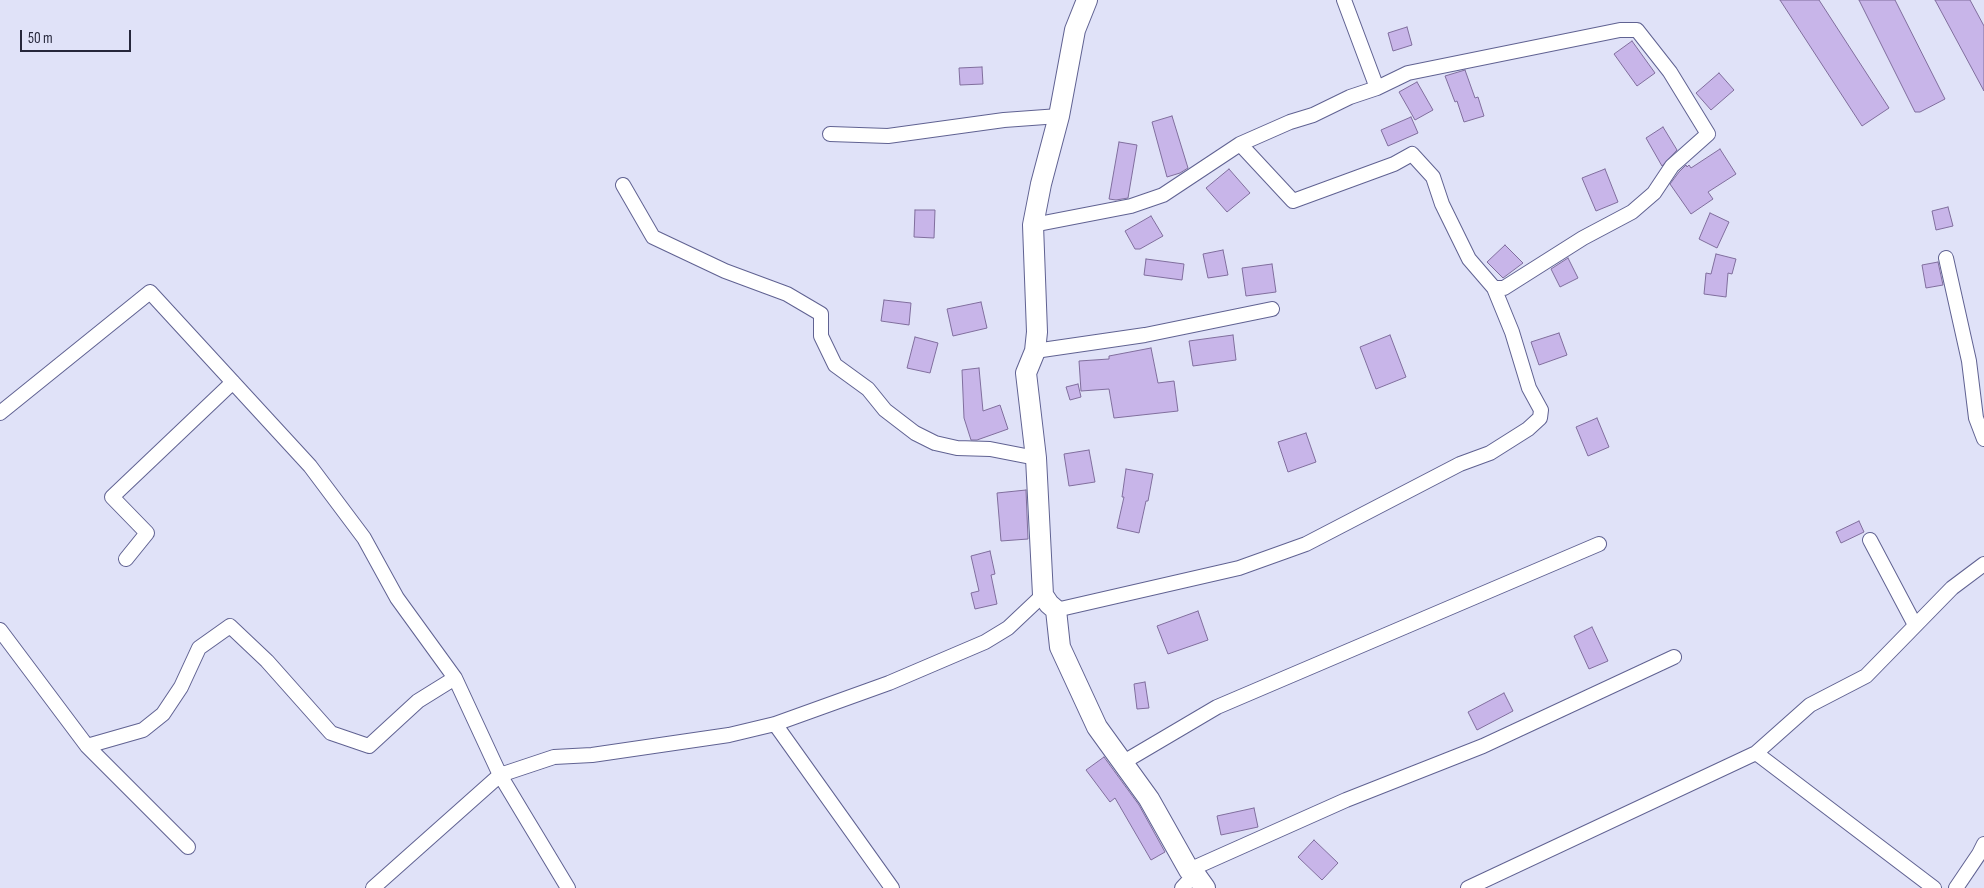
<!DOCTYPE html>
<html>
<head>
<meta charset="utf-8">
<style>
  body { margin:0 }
  #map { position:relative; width:1984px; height:888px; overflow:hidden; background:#e0e2f8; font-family:"Sofia Sans Condensed",sans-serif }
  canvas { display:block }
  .scale { position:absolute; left:20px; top:30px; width:111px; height:22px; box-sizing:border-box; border:2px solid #26273b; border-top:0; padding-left:6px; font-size:15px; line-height:18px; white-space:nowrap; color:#26273b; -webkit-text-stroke:4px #e0e2f8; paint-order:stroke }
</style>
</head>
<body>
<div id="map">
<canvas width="1984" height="888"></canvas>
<div class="scale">50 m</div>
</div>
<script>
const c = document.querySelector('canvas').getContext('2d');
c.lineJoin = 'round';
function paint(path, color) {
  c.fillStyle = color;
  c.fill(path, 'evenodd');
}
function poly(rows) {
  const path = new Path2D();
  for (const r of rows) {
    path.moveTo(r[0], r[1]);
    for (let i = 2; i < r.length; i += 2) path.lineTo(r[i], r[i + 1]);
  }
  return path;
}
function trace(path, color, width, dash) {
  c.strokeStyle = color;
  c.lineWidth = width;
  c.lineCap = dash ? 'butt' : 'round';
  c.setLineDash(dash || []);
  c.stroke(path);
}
const building = poly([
  [1780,0,1819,0,1889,108,1862,126,1780,0],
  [1859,0,1895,0,1945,99,1920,112,1915,112,1859,0],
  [1935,0,1970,0,1984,26,1984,91,1935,0],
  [1407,27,1412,45,1393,51,1388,33,1407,27],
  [1632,41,1655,73,1637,86,1614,54,1632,41],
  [982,67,983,84,960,85,959,68,982,67],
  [1465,70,1475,98,1478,97,1484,116,1464,122,1457,101,1455,102,1445,76,1465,70],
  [1719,73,1734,90,1711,110,1696,93,1719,73],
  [1417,82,1433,110,1415,120,1399,92,1417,82],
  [1172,116,1188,168,1180,173,1167,177,1152,122,1172,116],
  [1411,117,1418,133,1388,146,1381,130,1411,117],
  [1663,127,1677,150,1662,166,1646,138,1663,127],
  [1119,142,1137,145,1128,198,1116,200,1109,199,1119,142],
  [1720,149,1736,174,1708,192,1713,199,1691,214,1670,184,1679,172,1686,165,1687,167,1689,165,1691,168,1720,149],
  [1229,169,1250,193,1227,212,1206,188,1229,169],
  [1605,169,1618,202,1596,211,1582,178,1605,169],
  [1948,207,1953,226,1936,230,1932,211,1948,207],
  [915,210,935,210,934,238,914,237,915,210],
  [1710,213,1729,222,1717,248,1699,239,1710,213],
  [1151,216,1163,236,1140,249,1135,249,1125,231,1151,216],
  [1505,245,1523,263,1503,278,1487,262,1505,245],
  [1223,250,1228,275,1208,278,1203,254,1223,250],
  [1716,254,1736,259,1732,274,1728,273,1726,297,1704,294,1706,273,1711,274,1716,254],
  [1568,258,1578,278,1560,287,1551,269,1568,258],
  [1146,259,1184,264,1182,280,1144,275,1146,259],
  [1938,262,1943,285,1926,288,1922,265,1938,262],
  [1272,264,1276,292,1246,296,1242,268,1272,264],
  [884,300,911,303,909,325,881,321,884,300],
  [981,302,987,328,953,336,947,309,981,302],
  [1559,333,1567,355,1539,365,1531,342,1559,333],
  [1233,335,1236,360,1193,366,1189,341,1233,335],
  [1390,335,1406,377,1376,389,1360,347,1390,335],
  [915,337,938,343,930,373,907,368,915,337],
  [1151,348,1158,383,1174,381,1178,411,1114,418,1109,389,1081,391,1079,361,1109,359,1109,356,1151,348],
  [979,368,983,411,1000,405,1008,429,977,440,971,440,964,418,962,370,979,368],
  [1078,384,1081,397,1070,400,1066,387,1078,384],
  [1597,418,1609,447,1588,456,1576,427,1597,418],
  [1306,433,1316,462,1288,472,1278,442,1306,433],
  [1089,450,1095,482,1069,486,1064,454,1089,450],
  [1126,469,1153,474,1148,501,1146,501,1139,533,1117,528,1124,497,1122,497,1126,469],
  [1026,490,1028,539,1001,541,997,493,1026,490],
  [1859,521,1864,532,1841,543,1836,532,1859,521],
  [990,551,995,574,991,575,997,604,975,609,971,593,979,591,971,556,990,551],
  [1198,611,1208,640,1168,654,1157,626,1198,611],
  [1592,627,1608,661,1589,669,1574,636,1592,627],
  [1145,682,1149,708,1137,709,1134,684,1145,682],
  [1504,693,1513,711,1477,730,1468,712,1504,693],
  [1104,757,1139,805,1165,852,1151,860,1115,798,1110,802,1086,770,1104,757],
  [1254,808,1258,827,1221,835,1217,816,1254,808],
  [1314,840,1338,863,1322,880,1298,857,1314,840]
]);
paint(building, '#c8b5e9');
trace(building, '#806e9d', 1);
const street = poly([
  [1344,0,1377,88],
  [830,134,888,136,1004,120,1059,116],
  [1240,144,1293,201,1394,164,1412,154,1433,177,1442,204,1469,259,1494,288],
  [623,185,653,237,725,271,787,294,821,314,821,336,835,365,868,389,885,410,915,433,935,443,957,448,990,449,1036,458],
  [1033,225,1131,206,1163,195,1240,144,1290,122,1313,115,1350,97,1377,88,1408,73,1620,30,1637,30,1670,72,1708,134,1672,166,1654,193,1632,212,1583,238,1504,288,1494,288,1512,332,1529,388,1541,410,1540,418,1528,429,1490,453,1460,464,1306,544,1239,568,1056,610],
  [1946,258,1969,361,1976,418,1984,439],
  [1035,351,1145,335,1272,309],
  [0,413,150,292,310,466,364,538,397,598,455,678,500,775,568,888],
  [1870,540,1915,625],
  [126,559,147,533,112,497,233,382],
  [0,630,87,746,188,847],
  [775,724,892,888],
  [87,746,143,730,163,714,181,687,199,648,230,626,267,661,331,733,369,746,418,701,455,678],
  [1756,753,1934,888],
  [1122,763,1217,707,1599,544],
  [1189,870,1346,800,1483,746,1674,657],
  [373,888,500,775,554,757,592,755,729,735,775,724,889,683,985,642,1008,628,1043,595],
  [1182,888,1195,874],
  [1468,888,1756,753,1810,705,1866,676,1952,588,1984,564],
  [1956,888,1979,854,1984,844]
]);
const secondary = poly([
  [1087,0,1075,30,1059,116,1041,184,1033,225,1037,332,1035,351,1026,373,1036,458,1043,595,1049,604,1056,610,1060,647,1097,727,1149,799,1189,870,1195,874,1205,888]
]);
trace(street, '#606292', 16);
trace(secondary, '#606292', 22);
trace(street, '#fff', 14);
trace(secondary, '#fff', 20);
</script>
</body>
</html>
